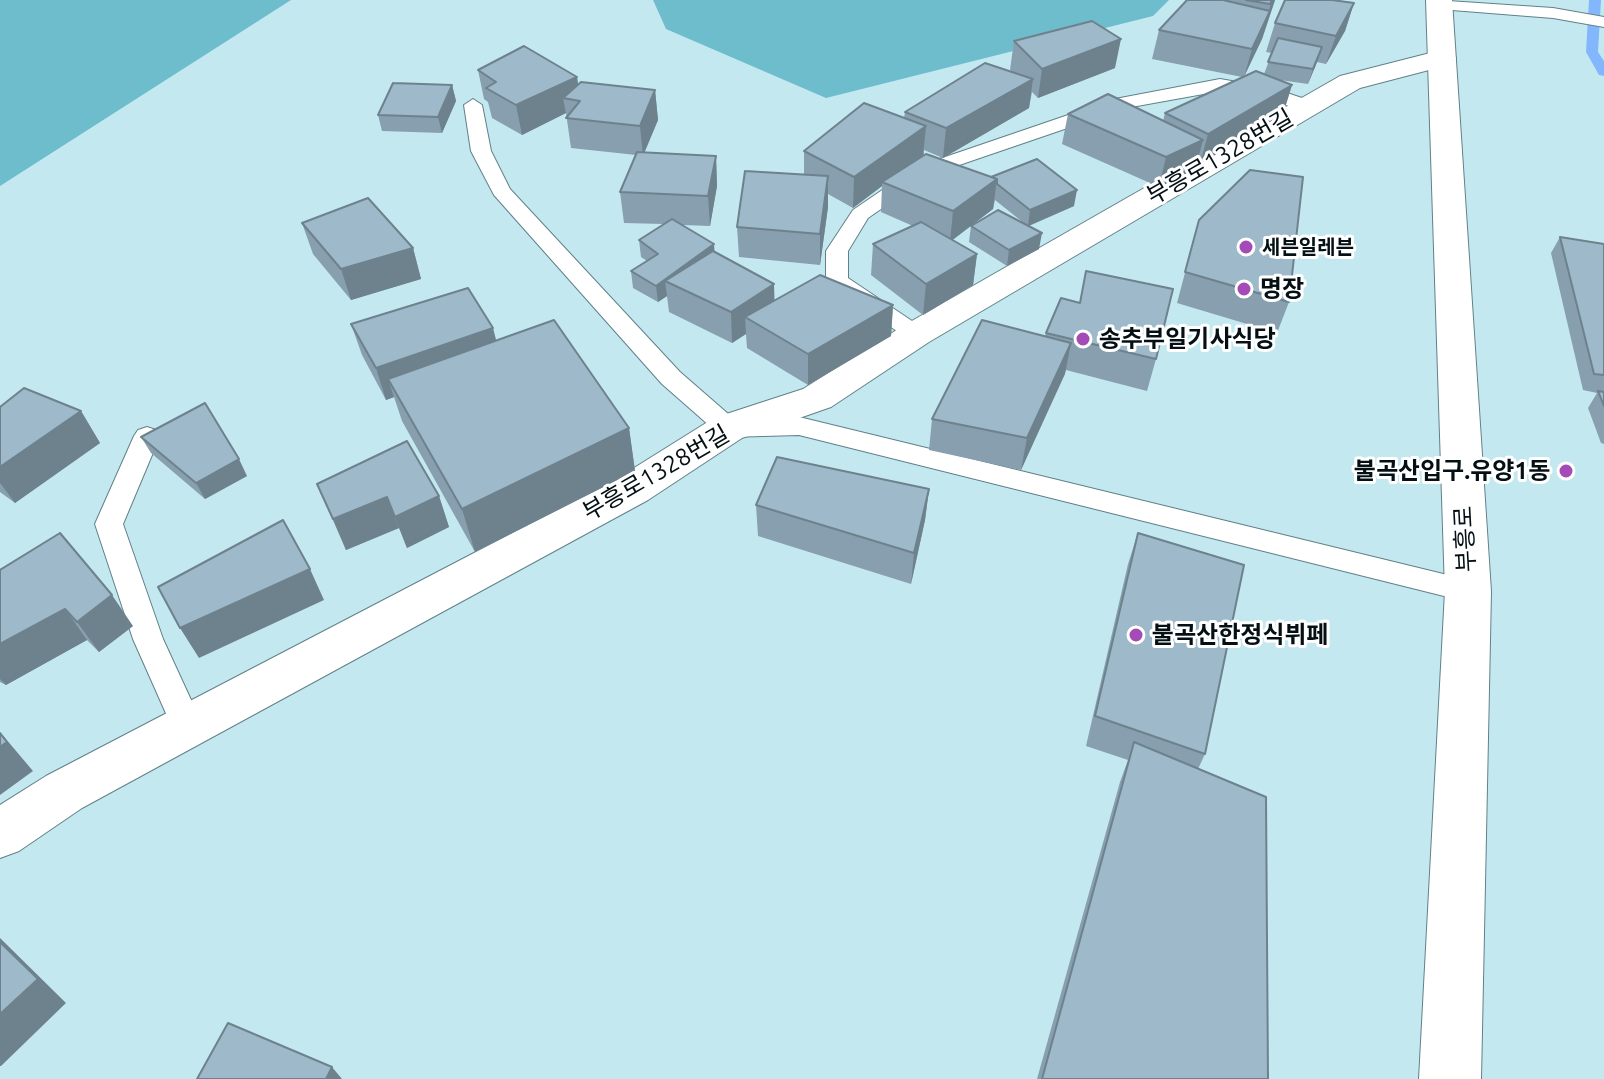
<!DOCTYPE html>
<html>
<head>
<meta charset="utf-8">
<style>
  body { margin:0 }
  canvas { display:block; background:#c4e8f0 }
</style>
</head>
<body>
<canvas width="1604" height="1079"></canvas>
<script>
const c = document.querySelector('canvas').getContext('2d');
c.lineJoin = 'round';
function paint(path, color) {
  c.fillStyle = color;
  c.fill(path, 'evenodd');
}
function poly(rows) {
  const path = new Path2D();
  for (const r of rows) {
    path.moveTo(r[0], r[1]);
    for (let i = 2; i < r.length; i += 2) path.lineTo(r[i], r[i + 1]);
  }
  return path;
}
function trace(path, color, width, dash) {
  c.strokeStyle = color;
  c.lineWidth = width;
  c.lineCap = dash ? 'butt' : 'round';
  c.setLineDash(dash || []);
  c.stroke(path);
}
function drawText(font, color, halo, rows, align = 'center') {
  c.font = font + ' Ubuntu,"Noto Sans KR",sans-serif';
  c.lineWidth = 6;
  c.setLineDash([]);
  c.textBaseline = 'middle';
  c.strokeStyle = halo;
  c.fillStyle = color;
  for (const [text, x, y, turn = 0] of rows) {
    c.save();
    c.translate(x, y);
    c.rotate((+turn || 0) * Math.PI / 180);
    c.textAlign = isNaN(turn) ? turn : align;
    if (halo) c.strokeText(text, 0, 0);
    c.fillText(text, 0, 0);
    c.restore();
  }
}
paint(poly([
  [0,0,291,0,0,186],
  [653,0,1169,0,1153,16,826,98,666,29]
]), '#6ebdcd');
paint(poly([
  [1589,0,1601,0,1598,52,1604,61,1604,76,1599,75,1586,52,1589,0]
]), '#82b7fd');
const service = poly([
  [1433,0,1553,8,1604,17,1604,27,1553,18,1439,9,1431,4,1433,0],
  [1220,79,1272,88,1314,102,1316,106,1307,112,1262,97,1220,91,1126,108,930,175,868,218,848,251,848,278,924,329,928,334,924,339,908,339,826,281,826,251,853,210,916,167,1115,99,1220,79],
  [473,99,482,105,491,151,510,189,680,372,734,419,799,417,1468,580,1478,583,1483,591,1478,599,1468,602,799,435,728,437,719,434,662,384,494,195,471,151,464,105,473,99],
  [147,427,156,430,160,436,123,524,163,639,203,726,198,736,187,740,176,736,133,639,95,524,134,436,138,430,147,427]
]);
const minor = poly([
  [1442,50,1452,52,1456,58,1452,64,1360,88,929,342,831,407,742,438,648,500,82,808,19,851,0,858,0,805,46,776,618,478,714,418,803,389,903,326,1340,76,1442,50]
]);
const secondary = poly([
  [1426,0,1452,0,1491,591,1481,1079,1419,1079,1445,591,1426,0]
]);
trace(service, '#608188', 2);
trace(minor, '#608188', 2);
trace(secondary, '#608188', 2);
paint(service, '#fff');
paint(minor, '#fff');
paint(secondary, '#fff');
paint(poly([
  [1187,0,1275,0,1262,39,1244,76,1264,74,1272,53,1266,52,1275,23,1354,3,1345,31,1326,64,1317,62,1308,84,1280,80,1292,85,1283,114,1200,164,1197,162,1195,170,1159,187,1062,144,1068,114,1163,121,1165,113,1242,77,1152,59,1159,30],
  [1014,41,1115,68,1038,98,1032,92,1029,108,943,158,924,150,924,155,1074,206,1029,226,1039,249,1007,266,969,242,971,226,1025,224,995,200,993,209,952,240,977,254,973,285,923,315,871,275,873,244,913,226,881,212,882,186,853,208,828,194,828,207,820,265,739,257,737,227,804,175,804,151,904,118,905,112,1013,72,1010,70],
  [478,70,577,77,578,84,655,90,658,120,644,153,716,156,717,186,710,226,683,225,774,300,893,305,891,336,808,385,747,348,746,334,732,343,669,312,667,296,658,302,633,288,631,271,647,261,641,257,639,240,664,224,624,223,620,192,636,155,571,148,566,113,522,135,492,118,488,102,484,99],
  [452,85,456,101,442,133,382,131,378,115],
  [1199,220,1289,302,1277,333,1177,303],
  [302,223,413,248,421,279,351,300,313,254],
  [1560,237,1604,244,1604,444,1601,443,1588,408,1597,393,1583,390,1551,253],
  [351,324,496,341,629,428,635,471,475,552,402,421,394,397,386,400,362,355],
  [1046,333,1156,359,1147,391,1066,370,1021,470,929,450,932,419,1045,336],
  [0,407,81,411,100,443,15,503,0,492],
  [141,437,247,476,205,499,151,453],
  [317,484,439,496,449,527,407,548,399,528,346,550],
  [929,489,925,520,911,584,758,536,756,505],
  [1138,533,1205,754,1198,769,1268,1079,1037,1079,1120,782,1128,760,1086,746,1128,564],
  [0,570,133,626,99,652,87,640,6,685,0,682]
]), '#879fae');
paint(poly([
  [1272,0,1275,0,1262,39,1244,77,1252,49,1266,20],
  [1354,3,1345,31,1326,64,1336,36],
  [1121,39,1115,68,1038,98,1042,69],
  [1322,47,1317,62,1308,84,1313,69],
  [577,77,581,106,580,101,563,98,566,113,522,135,516,105],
  [1033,79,1029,108,943,158,946,128],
  [452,85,456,101,442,133,438,117],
  [1292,85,1283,114,1200,164,1208,134],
  [655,90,658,120,643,156,640,126],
  [926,126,923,156,882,182,882,186,853,208,854,177],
  [1203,140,1195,170,1159,187,1166,157],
  [716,156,717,186,710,226,708,196],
  [828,176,828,207,820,265,820,234],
  [997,179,993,209,950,242,953,211],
  [1077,190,1074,206,1028,226,1030,210],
  [1042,233,1039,249,1007,266,1009,250],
  [714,244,715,260,665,281,667,296,658,302,656,286],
  [413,248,421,279,351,300,341,269],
  [977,254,973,285,923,315,926,284],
  [774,284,775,316,745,317,746,334,732,343,731,312],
  [893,305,891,336,808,385,808,354],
  [493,328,501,359,388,379,394,397,386,400,376,368],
  [1071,343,1065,374,1021,470,1027,438],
  [81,411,100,443,15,503,0,483,0,467],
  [629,428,635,471,475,552,462,509],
  [239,459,247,476,205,499,196,483],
  [929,489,925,520,911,584,914,553],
  [439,496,449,527,407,548,395,517],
  [387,497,399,528,346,550,333,519],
  [310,569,324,600,199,658,180,628],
  [112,595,133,626,99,652,77,622],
  [65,609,87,640,6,685,0,679,0,644],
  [0,732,33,771,0,795],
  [0,938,66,1003,1,1066,0,1066],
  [332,1067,342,1079,326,1079]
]), '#6e828d');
const building = poly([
  [1187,0,1223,0,1270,11,1252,49,1159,30,1187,0],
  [1246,0,1272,0,1270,4,1246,0],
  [1285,0,1332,0,1354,3,1336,36,1275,23,1285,0],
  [1092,21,1121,39,1042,69,1014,41,1092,21],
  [1278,38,1322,47,1313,69,1268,62,1278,38],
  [524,46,577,77,516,105,486,88,496,82,478,70,524,46],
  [985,63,1033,79,946,128,905,112,985,63],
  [1256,71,1292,85,1208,134,1165,113,1256,71],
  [581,82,655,90,640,126,566,118,580,101,563,98,581,82],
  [393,83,452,85,438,117,378,115,393,83],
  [1108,94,1203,140,1166,157,1068,114,1108,94],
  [864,103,926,126,854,177,804,151,864,103],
  [637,152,716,156,708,196,620,192,637,152],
  [926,154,997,179,953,211,882,182,926,154],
  [1037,159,1077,190,1030,210,997,184,997,179,991,177,1037,159],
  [1250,170,1303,177,1289,302,1185,272,1199,220,1250,170],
  [745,171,828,176,820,234,737,227,745,171],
  [368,198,413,248,341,269,302,223,368,198],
  [998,210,1042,233,1009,250,971,226,998,210],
  [672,219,714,244,656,286,631,271,658,254,639,240,672,219],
  [921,222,977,254,926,284,873,244,921,222],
  [1560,237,1604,244,1604,375,1594,374,1560,237],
  [713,251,774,284,731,312,665,281,713,251],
  [1086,271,1173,289,1156,359,1046,333,1061,298,1080,303,1086,271],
  [820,275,893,305,808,354,745,317,820,275],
  [468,288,493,328,376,368,351,324,468,288],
  [554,320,629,428,462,509,388,379,554,320],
  [982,320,1071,343,1027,438,932,419,982,320],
  [24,388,81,411,0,467,0,407,24,388],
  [1598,391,1604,392,1604,406,1598,391],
  [205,403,239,459,196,483,141,437,205,403],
  [407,441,439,496,395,517,387,497,333,519,317,484,407,441],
  [777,457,929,489,914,553,756,505,777,457],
  [283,520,310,569,180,628,158,587,283,520],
  [60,533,112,595,77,622,65,609,0,644,0,570,60,533],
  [1138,533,1244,565,1205,754,1095,716,1138,533],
  [0,733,7,742,0,747,0,733],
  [1134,742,1266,797,1268,1079,1042,1079,1134,742],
  [0,942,38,979,0,1014,0,942],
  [228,1023,332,1067,326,1079,197,1079,228,1023]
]);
paint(building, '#9db9ca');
trace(building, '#6e828d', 2);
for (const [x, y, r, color] of [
  [1246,247,8,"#a54bb7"],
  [1244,289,8,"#a54bb7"],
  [1083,339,8,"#a54bb7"],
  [1566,471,8,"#a54bb7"],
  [1136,635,8,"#a54bb7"]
]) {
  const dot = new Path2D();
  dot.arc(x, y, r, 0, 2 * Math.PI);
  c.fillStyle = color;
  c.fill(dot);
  trace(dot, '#fff', 3);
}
drawText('bold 20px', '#041013', '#fff', [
  ["세븐일레븐",1262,247]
], 'left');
drawText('24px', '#041013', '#fff', [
  ["부흥로1328번길",1220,157,-30],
  ["부흥로1328번길",656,473,-30],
  ["부흥로",1465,539,-93]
]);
drawText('bold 24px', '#041013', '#fff', [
  ["명장",1260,289],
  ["송추부일기사식당",1099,339],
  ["불곡산입구.유양1동",1550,471,"right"],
  ["불곡산한정식뷔페",1152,635]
], 'left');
</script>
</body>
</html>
